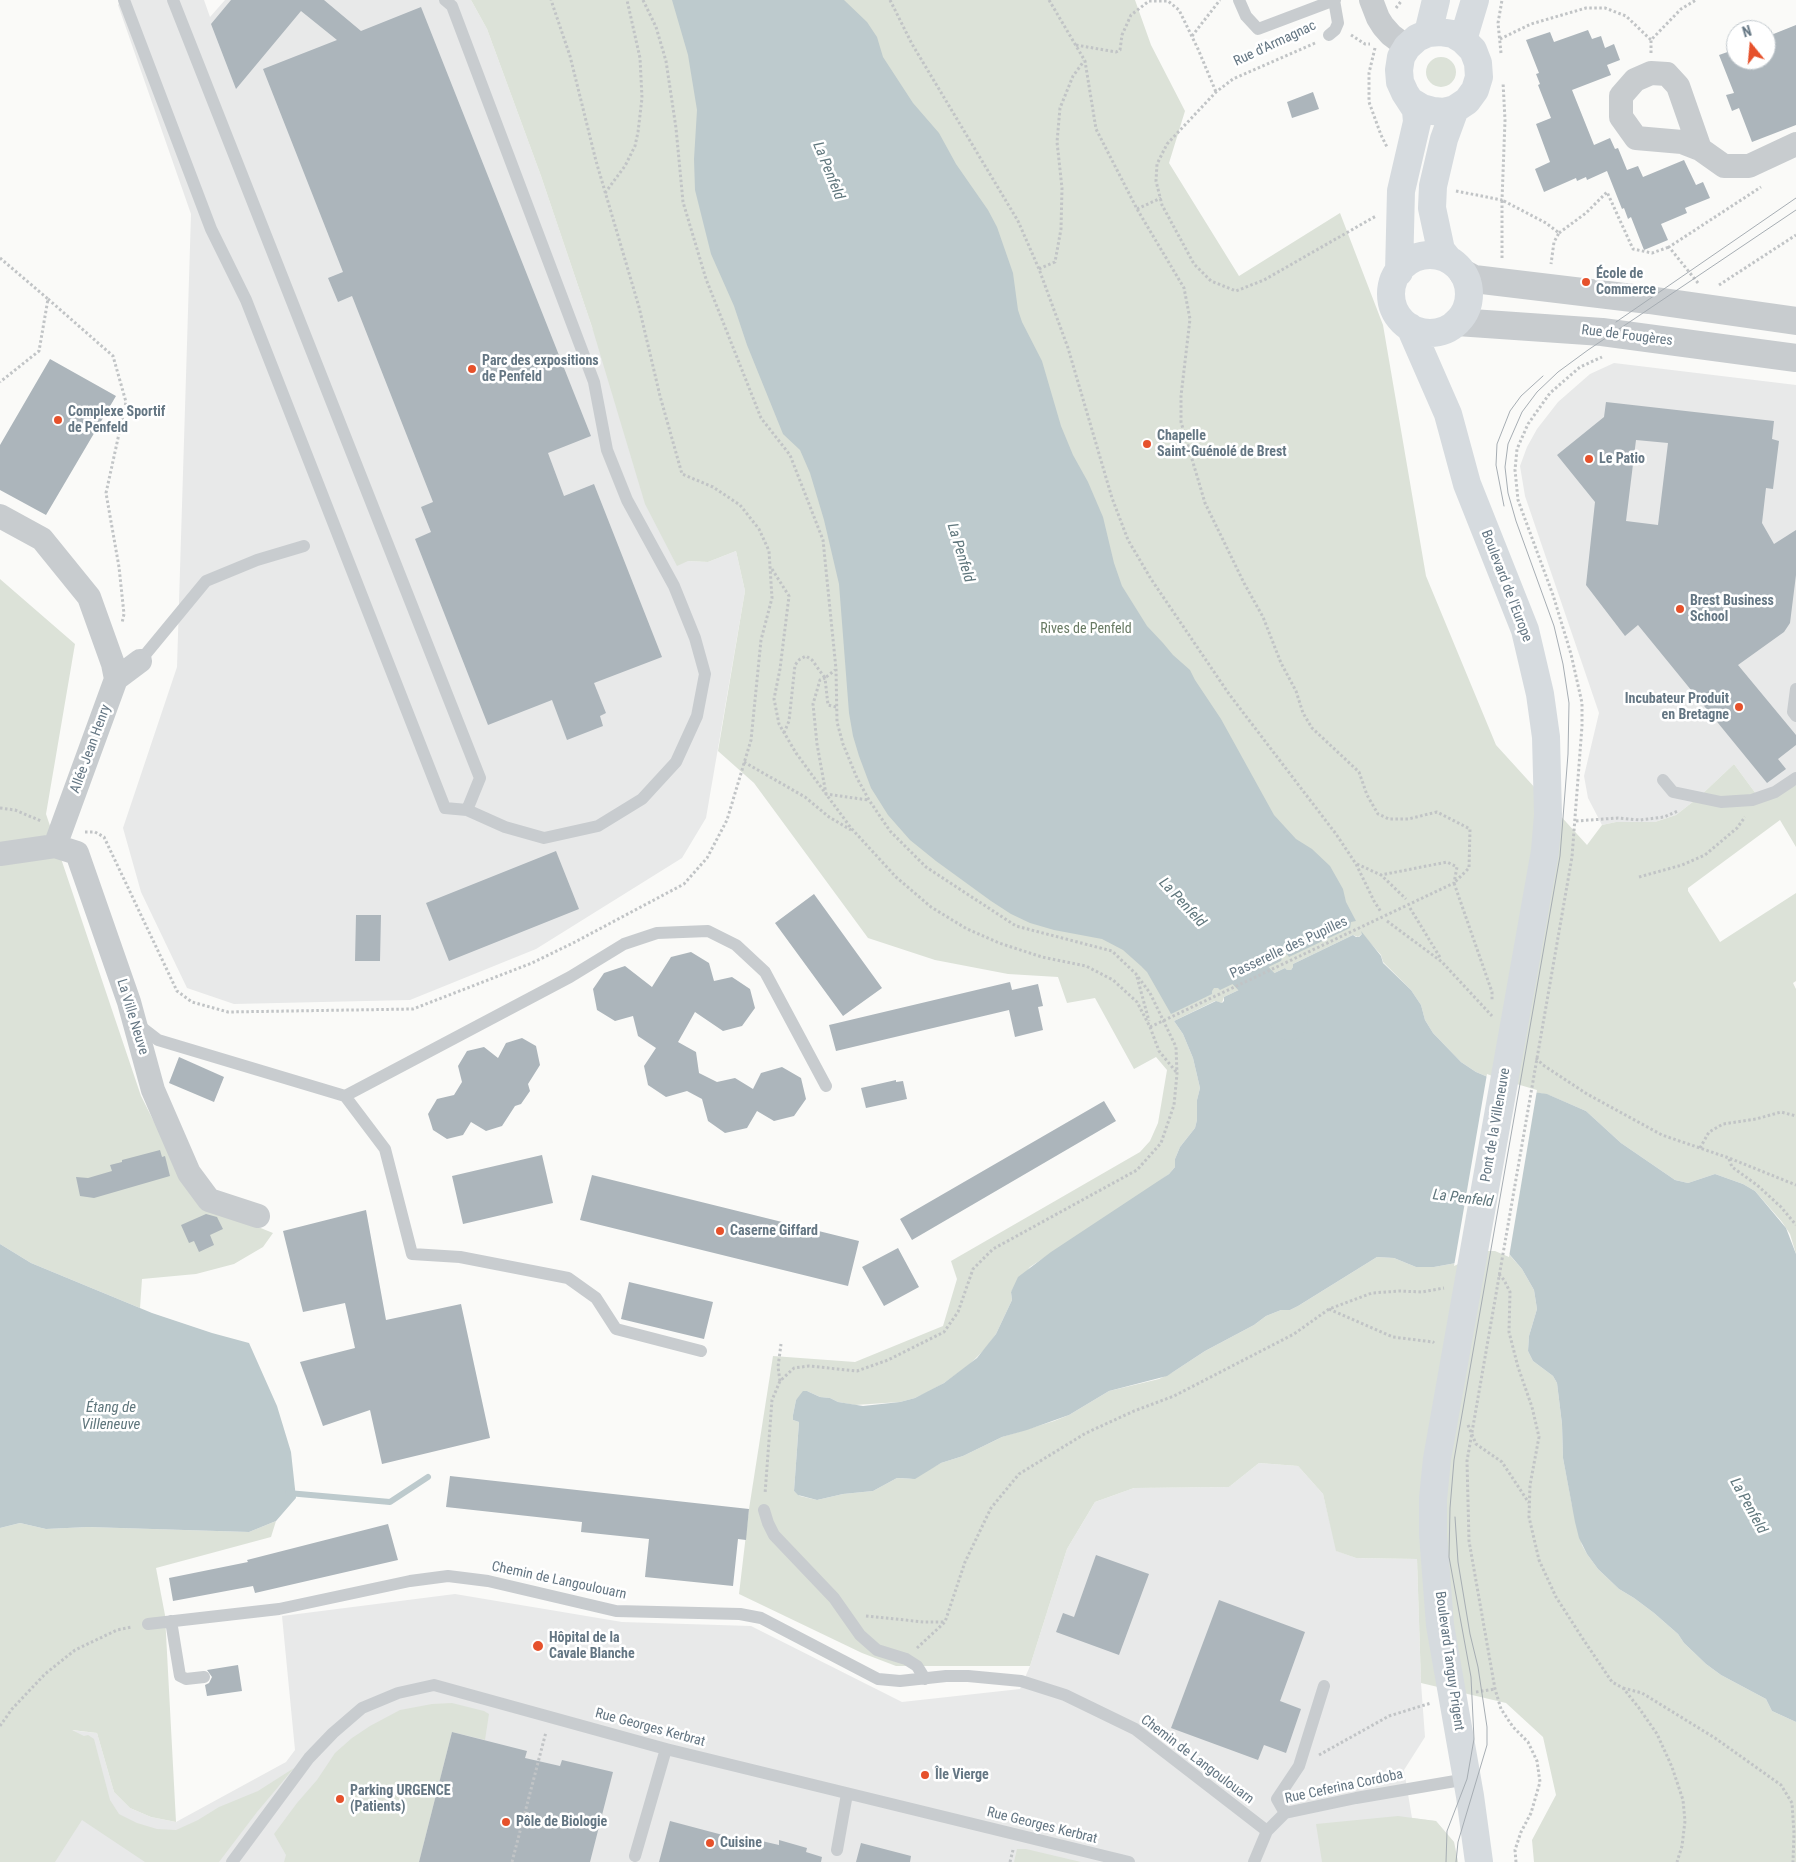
<!DOCTYPE html>
<html>
<head>
<meta charset="utf-8">
<style>
  body { margin:0 }
  #map { position:relative; width:1796px; height:1862px; overflow:hidden; background:#fafaf8; font-family:"Roboto Condensed",sans-serif }
  canvas { display:block }
  .north { position:absolute; left:1726px; top:20px; width:50px; height:50px; box-sizing:border-box; background:#fff; border:1px solid #c1c8cd; border-radius:50%; rotate:343deg; font-size:14px; font-weight:700; line-height:20px; text-align:center; color:#647683 }
  .north::after { content:''; display:block; margin:auto; width:18px; height:22px; background:#e6512b; clip-path:polygon(50% 0,100% 100%,50% 72%,0 100%) }
</style>
</head>
<body>
<div id="map">
<canvas width="1796" height="1862"></canvas>
<div class="north">N</div>
</div>
<script>
const c = document.querySelector('canvas').getContext('2d');
c.lineJoin = 'round';
function paint(path, color) {
  c.fillStyle = color;
  c.fill(path, 'evenodd');
}
function poly(rows) {
  const path = new Path2D();
  for (const r of rows) {
    if (r.length === 3) {
      path.moveTo(r[0] + r[2], r[1]);
      path.arc(r[0], r[1], r[2], 0, 2 * Math.PI);
      continue;
    }
    path.moveTo(r[0], r[1]);
    for (let i = 2; i < r.length; i += 2) path.lineTo(r[i], r[i + 1]);
  }
  return path;
}
function trace(path, color, width, dash) {
  c.strokeStyle = color;
  c.lineWidth = width;
  c.lineCap = dash ? 'butt' : 'round';
  c.setLineDash(dash || []);
  c.stroke(path);
}
function drawText(font, color, halo, rows, align = 'center') {
  c.font = font + ' "Roboto Condensed",sans-serif';
  c.lineWidth = 5;
  c.setLineDash([]);
  c.textBaseline = 'middle';
  c.strokeStyle = halo;
  c.fillStyle = color;
  for (const [text, x, y, turn = 0] of rows) {
    c.save();
    c.translate(x, y);
    c.rotate((+turn || 0) * Math.PI / 180);
    c.textAlign = isNaN(turn) ? turn : align;
    if (halo) c.strokeText(text, 0, 0);
    c.fillText(text, 0, 0);
    c.restore();
  }
}
paint(poly([
  [121,0,204,0,210,17,225,0,471,0,487,29,541,176,592,327,688,561,708,562,736,551,745,591,706,818,682,858,536,949,410,1000,234,1004,187,988,141,892,123,828,177,667,191,214,118,5],
  [1614,363,1796,385,1796,785,1762,802,1734,764,1699,797,1676,815,1655,822,1616,822,1602,825,1588,798,1584,776,1599,713,1525,496,1520,466,1527,447,1537,429,1558,402,1590,374],
  [1259,1463,1298,1466,1323,1494,1337,1551,1356,1558,1417,1559,1421,1683,1425,1737,1404,1770,1412,1818,1436,1821,1454,1842,1458,1862,9,1862,70,1730,97,1733,114,1792,130,1808,151,1817,176,1822,286,1762,295,1750,282,1616,455,1594,622,1622,751,1626,902,1702,1020,1689,1030,1666,1067,1549,1095,1502,1134,1488,1229,1487]
]), '#e8e9e9');
paint(poly([
  [471,0,1135,0,1151,45,1185,111,1169,163,1239,276,1340,213,1383,325,1426,576,1496,745,1587,845,1602,825,1616,822,1655,822,1676,815,1699,797,1734,764,1762,802,1796,785,1796,847,1780,820,1688,888,1688,891,1720,942,1796,893,1796,981,1793,983,1796,989,1796,1254,1790,1234,1782,1222,1755,1191,1743,1184,1715,1174,1688,1183,1675,1180,1621,1143,1586,1111,1549,1095,1533,1092,1502,1083,1476,1072,1461,1062,1433,1033,1425,1020,1421,1005,1411,990,1383,962,1381,955,1362,934,1358,937,1353,935,1293,964,1293,967,1291,970,1287,970,1285,968,1224,997,1222,1003,1215,1001,1174,1021,1183,1034,1193,1058,1200,1088,1197,1100,1197,1120,1195,1128,1180,1147,1175,1159,1175,1167,1169,1174,1146,1191,1030,1267,1011,1292,1012,1300,996,1334,986,1348,969,1365,944,1383,928,1392,915,1398,900,1402,855,1405,838,1402,830,1398,820,1397,807,1391,796,1400,793,1415,793,1420,799,1422,794,1491,800,1496,817,1500,843,1494,873,1491,897,1478,911,1479,941,1463,963,1456,1002,1437,1054,1421,1069,1415,1109,1391,1159,1379,1173,1372,1205,1351,1254,1325,1266,1316,1281,1310,1290,1310,1298,1306,1377,1257,1394,1258,1416,1267,1434,1267,1456,1263,1487,1249,1507,1252,1522,1269,1534,1290,1537,1309,1529,1336,1528,1351,1533,1361,1553,1376,1557,1383,1562,1424,1563,1458,1572,1505,1582,1545,1587,1554,1598,1569,1619,1589,1634,1598,1654,1613,1678,1634,1684,1643,1706,1664,1721,1675,1766,1699,1772,1711,1796,1722,1796,1862,1534,1862,1532,1840,1556,1795,1543,1737,1506,1703,1421,1683,1417,1559,1356,1558,1336,1551,1323,1494,1298,1466,1259,1463,1229,1487,1134,1488,1095,1502,1067,1549,1030,1666,896,1666,862,1653,739,1594,749,1509,773,1356,855,1362,943,1326,957,1279,951,1261,1140,1152,1150,1141,1158,1123,1167,1070,1156,1057,1134,1069,1095,998,1067,1003,1058,977,1008,974,935,960,868,938,754,783,718,751,745,591,736,551,708,562,688,561,677,566,645,504,592,327,541,176,487,29],
  [1441,72,15],
  [0,579,75,644,46,814,141,1096,190,1193,206,1206,273,1233,263,1247,234,1264,196,1274,142,1279,140,1308,31,1263,0,1244],
  [276,1521,271,1537,156,1568,165,1615,176,1822,151,1817,130,1808,114,1792,97,1733,72,1730,84,1736,88,1735,94,1739,110,1800,119,1814,137,1823,157,1829,176,1830,198,1820,219,1807,258,1791,294,1768,257,1812,219,1862,145,1862,82,1820,55,1862,0,1862,0,1528,20,1523,46,1529,88,1527,249,1532],
  [452,1703,484,1711,489,1714,485,1740,452,1732,419,1862,284,1862,286,1855,274,1834,297,1803,317,1780,335,1753,352,1738,370,1726,400,1710,432,1704],
  [1398,1816,1436,1821,1454,1842,1458,1862,1322,1862,1316,1824],
  [1017,1849,1026,1849,1081,1862,1014,1862]
]), '#dce2d8');
paint(poly([
  [672,0,844,0,867,22,877,37,883,57,913,103,939,133,956,164,988,210,997,227,1013,273,1018,310,1022,322,1042,361,1061,426,1073,455,1088,482,1103,517,1114,563,1122,586,1147,626,1163,643,1173,655,1190,670,1195,680,1221,719,1274,815,1296,839,1312,849,1330,866,1343,889,1346,902,1356,921,1351,922,1350,928,1289,957,1287,954,1283,955,1281,961,1220,990,1218,988,1214,988,1212,991,1212,994,1171,1014,1147,972,1141,966,1123,950,1102,939,1054,930,1030,923,1011,914,991,901,936,861,910,840,888,815,871,788,859,756,853,736,849,713,839,584,824,520,810,473,800,450,783,434,747,345,734,306,711,254,695,190,694,159,697,110,688,55],
  [1361,931,1381,956,1383,963,1411,990,1421,1005,1425,1020,1433,1033,1461,1062,1476,1072,1502,1083,1533,1092,1547,1094,1586,1111,1621,1143,1675,1180,1688,1183,1715,1174,1743,1184,1755,1191,1786,1228,1796,1254,1796,1722,1772,1711,1766,1699,1721,1675,1706,1664,1684,1643,1678,1634,1654,1613,1634,1598,1619,1589,1598,1569,1587,1554,1579,1538,1575,1522,1563,1458,1562,1424,1557,1383,1553,1376,1533,1361,1528,1351,1529,1336,1537,1309,1534,1290,1522,1269,1510,1255,1507,1252,1491,1248,1456,1263,1434,1267,1416,1267,1394,1258,1377,1257,1298,1306,1290,1310,1281,1310,1266,1316,1254,1325,1205,1351,1167,1376,1109,1391,1069,1415,1027,1430,1002,1437,963,1456,941,1463,915,1479,897,1478,873,1491,843,1494,817,1500,798,1495,794,1491,799,1422,793,1420,793,1415,796,1400,803,1391,807,1391,820,1397,830,1398,838,1402,863,1406,900,1402,915,1398,944,1383,977,1358,996,1334,1012,1300,1011,1292,1018,1277,1051,1252,1169,1174,1175,1167,1175,1159,1180,1147,1195,1128,1197,1120,1197,1100,1200,1088,1193,1058,1183,1034,1174,1021,1216,1001,1222,1003,1224,1001,1224,997,1285,968,1287,970,1291,970,1293,967,1293,964,1353,935,1356,937,1359,937,1362,934],
  [0,1244,31,1263,152,1313,212,1333,249,1343,277,1406,291,1452,296,1498,276,1521,249,1532,88,1527,46,1529,20,1523,0,1528]
]), '#bdcacd');
paint(poly([
  [1487,1074,1503,1080,1537,1090,1509,1257,1495,1251,1487,1251,1454,1266]
]), '#fafaf8');
trace(poly([
  [288,1493,390,1502,428,1477]
]), '#bdcacd', 6);
trace(poly([
  [1215,938,1287,1014,1289,1021]
]), '#bdcacd', 38);
paint(poly([
  [231,0,324,0,361,31,421,7,591,436,548,453,564,496,594,484,662,657,594,683,606,713,600,716,603,726,567,740,552,700,488,725,415,539,431,532,421,507,433,502,352,296,338,302,328,278,343,272,263,69,337,40,301,11,236,89,211,24],
  [1796,25,1796,125,1752,142,1739,108,1732,111,1726,95,1734,93,1719,55,1736,49,1736,60,1766,60,1766,37],
  [1588,30,1592,39,1601,36,1605,48,1614,44,1620,60,1607,65,1611,75,1572,90,1594,145,1610,138,1615,149,1618,148,1627,170,1638,166,1643,177,1684,160,1696,185,1703,182,1710,198,1685,208,1687,213,1661,224,1668,240,1644,250,1631,217,1628,219,1624,208,1622,209,1607,171,1587,180,1586,177,1577,181,1576,178,1544,192,1535,169,1550,162,1536,124,1551,118,1538,85,1540,84,1536,74,1539,73,1526,40,1550,32,1554,42],
  [1313,92,1319,109,1292,118,1287,102],
  [50,359,116,396,46,515,0,490,0,445],
  [1606,402,1774,421,1772,439,1779,441,1773,489,1766,488,1762,523,1774,544,1796,530,1796,575,1790,623,1784,632,1738,665,1796,735,1796,745,1778,759,1786,769,1767,783,1638,625,1625,636,1586,585,1595,502,1557,455,1604,417],
  [1636,440,1668,443,1658,525,1626,521],
  [556,851,579,909,449,961,426,903],
  [814,894,882,988,843,1016,775,923],
  [356,915,381,915,380,961,355,961],
  [691,952,709,963,714,981,732,977,750,989,755,1008,742,1026,723,1031,695,1012,678,1042,696,1052,699,1073,717,1082,735,1078,753,1089,761,1073,782,1067,801,1078,806,1099,794,1116,774,1121,757,1111,747,1128,725,1133,708,1121,702,1099,687,1091,666,1097,648,1085,644,1066,656,1048,638,1036,633,1016,615,1021,597,1010,593,989,604,973,625,966,652,987,671,957],
  [1010,982,1012,990,1038,984,1043,1006,1038,1007,1043,1030,1015,1037,1009,1010,836,1051,829,1025],
  [522,1038,536,1046,540,1065,528,1084,530,1091,521,1104,515,1106,502,1126,486,1131,471,1122,463,1135,447,1139,433,1130,428,1114,437,1099,454,1095,462,1082,458,1066,467,1051,484,1047,498,1058,506,1043],
  [179,1057,224,1077,214,1102,169,1083],
  [896,1080,896,1082,903,1081,907,1099,866,1108,861,1088],
  [1104,1101,1116,1121,912,1240,900,1219],
  [160,1150,162,1157,165,1156,170,1176,94,1198,80,1196,76,1177,88,1178,112,1171,110,1165,122,1162,122,1160],
  [542,1155,553,1203,463,1224,452,1176],
  [592,1175,859,1241,848,1286,580,1220],
  [366,1210,386,1320,461,1304,490,1438,382,1464,370,1410,323,1426,300,1362,355,1348,345,1303,303,1312,283,1231],
  [206,1214,217,1217,223,1229,210,1235,214,1245,199,1252,194,1241,189,1243,181,1225],
  [898,1248,919,1287,884,1306,862,1267],
  [629,1282,713,1302,704,1339,621,1319],
  [450,1476,749,1509,746,1540,738,1539,733,1586,645,1577,649,1539,581,1532,582,1522,446,1507],
  [388,1524,398,1560,255,1593,253,1586,173,1601,169,1578,248,1562,247,1560],
  [1096,1555,1149,1574,1119,1655,1056,1632,1063,1613,1074,1617],
  [1219,1600,1305,1632,1280,1701,1301,1709,1286,1753,1264,1745,1258,1760,1171,1728],
  [238,1665,242,1691,207,1696,205,1685,209,1683,212,1677,207,1670],
  [452,1732,527,1751,525,1758,560,1766,562,1760,613,1772,590,1862,419,1862],
  [670,1821,753,1843,753,1839,779,1845,779,1840,807,1848,806,1852,822,1857,821,1862,659,1862],
  [861,1843,911,1856,910,1862,856,1862]
]), '#acb5bb');
trace(poly([
  [643,0,656,27,666,61,676,128,683,202,706,279,761,418,790,455,823,540,836,669,837,722,843,744,857,778,869,800,890,831,926,867,1016,926,1112,951,1136,974,1150,993,1176,1047,1177,1074,1174,1105,1161,1143,1137,1170,993,1249,973,1269,958,1312,944,1332,888,1360,857,1371,809,1366,794,1368,780,1381,772,1400,765,1494],
  [890,0,912,44,1018,221,1039,269,1068,348,1112,498,1128,540,1151,579,1229,694,1336,834,1356,864,1374,901,1381,912],
  [1049,0,1085,61,1096,129,1137,209,1184,288,1190,319,1181,396,1181,422,1205,503,1244,583,1263,617,1281,663,1296,691,1303,713,1312,728,1359,772,1367,795,1378,814,1389,819,1408,819,1437,812,1470,829,1469,868,1454,883,1492,992,1492,1001],
  [1396,8,1402,0],
  [1351,35,1365,44,1370,44],
  [1192,36,1220,0],
  [1500,39,1531,24,1586,8,1605,8,1626,16,1651,40],
  [1315,43,1233,79,1216,92,1167,144,1157,164,1156,181,1162,205,1194,264,1211,281,1236,291,1264,280,1376,216],
  [1076,45,1116,52,1120,50,1122,35,1131,15,1149,1,1168,1,1179,10,1198,49,1216,92],
  [1375,48,1369,73,1369,102,1381,135,1387,147],
  [1501,53,1498,23,1502,0],
  [1651,53,1651,40,1681,9,1696,0],
  [1456,191,1502,200,1505,120,1503,82],
  [605,193,625,166,635,146,638,132,642,98,640,58,627,0],
  [1137,209,1161,198],
  [1559,233,1586,213,1607,192,1633,249,1652,253,1669,247],
  [0,258,48,299,39,351,0,382],
  [1502,258,1502,200,1546,223,1559,233,1554,242,1551,264],
  [1039,269,1055,262,1061,229,1062,188,1057,142,1060,108,1073,76,1084,61],
  [1698,283,1669,247,1761,187],
  [1719,285,1796,235],
  [48,299,113,356,126,402,106,493,119,567,124,614,122,623],
  [772,569,789,596,780,669,774,699,779,724,796,753,826,794,868,800],
  [836,707,828,705,825,678,820,680,813,704,817,744,826,794,851,828,896,877,931,907,967,929,999,943,1042,957,1086,966,1113,980,1137,1002,1150,1027,1454,883,1457,867,1447,862,1381,875],
  [784,733,789,721,795,665,800,659,806,656,812,660,825,678,835,670],
  [744,762,805,797,829,817,851,830],
  [0,808,15,810,41,821],
  [1576,821,1618,818,1640,820,1664,817,1678,811],
  [85,832,95,832,104,837,177,991,192,1002,228,1012,413,1009,532,963,575,942,684,884,707,858,727,820,751,740,761,640,772,598,769,551,759,529,740,505,713,487,682,474,660,396,639,307,596,161,570,56,551,0],
  [1357,864,1381,875,1406,899],
  [1639,877,1682,865,1705,855,1737,828,1745,817],
  [1410,908,1441,959],
  [1387,921,1442,962,1492,1016],
  [1137,977,1149,1021],
  [1150,1027,1159,1051,1177,1073],
  [1536,1058,1543,1065,1587,1094,1662,1135,1729,1158,1796,1185],
  [1700,1148,1709,1132,1723,1124,1756,1119,1781,1112,1796,1116],
  [1729,1159,1732,1167,1757,1185,1781,1207,1796,1225],
  [1499,1274,1504,1280,1510,1292,1509,1332,1518,1367,1532,1407,1539,1437,1530,1485,1529,1517,1539,1560,1556,1597,1583,1639,1612,1682,1623,1688,1639,1708,1657,1734,1672,1767,1683,1800,1685,1821,1682,1846,1677,1862],
  [1329,1309,1393,1337,1433,1342,1434,1343],
  [780,1381,778,1367,781,1344],
  [1468,1425,1476,1444,1502,1462,1529,1503],
  [866,1616,924,1622,944,1622],
  [917,1648,945,1622,965,1562,991,1508,1019,1474,1086,1433,1134,1411,1174,1396,1294,1334,1329,1309,1372,1293,1400,1291,1422,1292,1444,1288],
  [1623,1688,1642,1693,1715,1738,1781,1785,1792,1803,1794,1833,1793,1862],
  [1476,1692,1495,1689],
  [0,1726,12,1709,45,1674,75,1650,117,1630,132,1627],
  [1319,1755,1389,1716,1431,1703],
  [512,1862,546,1732],
  [1010,1862,1013,1850],
  [1516,1862,1515,1850,1521,1832,1531,1813,1540,1782,1537,1761,1528,1742,1513,1727,1501,1709,1495,1689,1469,1541,1467,1461,1572,857,1582,726,1582,703,1571,654,1553,595,1518,500,1515,470,1517,449,1528,424,1550,393,1580,367,1602,357]
]), '#c1c4c6', 3, [2.5, 2.5]);
trace(poly([
  [124,0,211,229,246,300,445,808,467,810,480,778,173,0],
  [445,0,452,6,594,382,607,450,627,500,674,586,695,638,705,674,697,716,676,762,642,799,598,826,544,838,505,827,467,810],
  [1239,0,1246,16,1258,29,1335,0],
  [1329,35,1335,30,1338,23,1334,0],
  [140,661,206,581,257,560,304,546],
  [1796,689,1793,712,1796,716],
  [1663,780,1673,792,1721,802,1752,800,1775,792,1796,778],
  [136,1023,158,1040,345,1096,385,1149,412,1254,460,1257,568,1278,596,1298,616,1329,701,1351],
  [345,1096,570,977,624,944,657,933,708,931,736,945,765,972,826,1086],
  [764,1510,768,1523,774,1535,834,1598,860,1635,877,1650,906,1659,917,1666,925,1679],
  [171,1621,180,1676,186,1679,204,1677],
  [148,1624,279,1609,410,1581,448,1576,488,1581,616,1611,740,1614,761,1618,878,1679,900,1681,946,1676,968,1676,1021,1681,1065,1695,1135,1729,1267,1831],
  [1285,1813,1277,1799,1299,1766,1324,1686],
  [837,1850,847,1794],
  [635,1856,666,1749],
  [232,1862,309,1758,333,1733,362,1708,398,1693,434,1685,666,1749,1129,1862],
  [1254,1862,1267,1831,1285,1813,1356,1798,1467,1779]
]), '#c8cccf', 12);
trace(poly([
  [1371,0,1378,18,1383,26,1391,35,1407,47],
  [1700,149,1678,86,1667,74,1651,73,1635,80,1621,96,1621,117,1636,138,1682,142,1700,149,1724,166,1749,166,1796,144],
  [0,516,42,539,89,597,113,664,116,679],
  [55,846,116,679,140,661],
  [0,854,55,846,77,853,129,1002,153,1090,189,1173,209,1200,258,1216]
]), '#c8cccf', 24);
trace(poly([
  [1463,273,1474,279,1649,300,1796,321],
  [1457,322,1602,332,1796,358]
]), '#c8cccf', 28);
trace(poly([
  [1428,33,1436,0],
  [1463,40,1475,0],
  [1430,294,39],
  [1449,260,1441,250,1432,208,1433,186,1444,139,1455,109],
  [1399,272,1401,191,1417,122,1416,110,1405,93,1400,82,1399,70,1401,57,1407,47,1417,38,1428,33,1440,32,1453,34,1463,40,1473,50,1478,63,1479,77,1475,90,1467,101,1455,109,1444,112,1433,111,1422,108,1412,102],
  [1410,327,1448,414,1467,484,1525,630,1540,694,1546,737,1548,815,1545,851,1437,1459,1433,1499,1433,1534,1440,1625,1470,1796,1479,1862]
]), '#d6dbdf', 28);
trace(poly([
  [1616,322,1796,198],
  [1504,506,1496,465,1497,444,1510,411,1521,396,1543,376],
  [1455,1517,1458,1562,1470,1634,1478,1667,1487,1727,1487,1745,1458,1842,1456,1862],
  [1446,1862,1447,1831,1467,1779,1474,1739,1471,1677,1449,1557,1450,1508,1454,1460,1560,856,1568,754,1569,703,1563,664,1554,626,1516,521,1508,493,1505,467,1508,444,1522,412,1537,392,1558,372,1588,350,1796,210]
]), '#a6adb3', 1);
for (const [x, y, r, color] of [
  [1586,282,5,"#e6512b"],
  [472,369,5,"#e6512b"],
  [58,420,5,"#e6512b"],
  [1147,444,5,"#e6512b"],
  [1589,459,5,"#e6512b"],
  [1680,609,5,"#e6512b"],
  [1739,707,5,"#e6512b"],
  [720,1231,5,"#e6512b"],
  [538,1646,6,"#e6512b"],
  [925,1775,5,"#e6512b"],
  [340,1799,5,"#e6512b"],
  [506,1822,5,"#e6512b"],
  [710,1843,5,"#e6512b"]
]) {
  const dot = new Path2D();
  dot.arc(x, y, r, 0, 2 * Math.PI);
  c.fillStyle = color;
  c.fill(dot);
  trace(dot, '#fff', 2);
}
drawText('14px', '#647683', '#fff', [
  ["Rue d'Armagnac",1275,44,-25],
  ["Rue de Fougères",1627,336,7],
  ["Boulevard de l'Europe",1506,586,69],
  ["Allée Jean Henry",91,749,-70],
  ["Passerelle des Pupilles",1289,948,-25],
  ["La Ville Neuve",132,1017,73],
  ["Pont de la Villeneuve",1496,1125,-80],
  ["Chemin de Langoulouarn",559,1581,12],
  ["Boulevard Tanguy Prigent",1449,1661,82],
  ["Rue Georges Kerbrat",650,1728,15],
  ["Chemin de Langoulouarn",1197,1760,37],
  ["Rue Ceferina Cordoba",1344,1787,-12],
  ["Rue Georges Kerbrat",1042,1826,14]
]);
drawText('bold 14px', '#647683', '#fff', [
  ["École de",1596,274],
  ["Commerce",1596,290],
  ["Parc des expositions",482,361],
  ["de Penfeld",482,377],
  ["Complexe Sportif",68,412],
  ["de Penfeld",68,428],
  ["Chapelle",1157,436],
  ["Saint-Guénolé de Brest",1157,452],
  ["Le Patio",1599,459],
  ["Brest Business",1690,601],
  ["School",1690,617],
  ["Incubateur Produit",1729,699,"right"],
  ["en Bretagne",1729,715,"right"],
  ["Caserne Giffard",730,1231],
  ["Hôpital de la",549,1638],
  ["Cavale Blanche",549,1654],
  ["Île Vierge",935,1775],
  ["Parking URGENCE",350,1791],
  ["(Patients)",350,1807],
  ["Pôle de Biologie",516,1822],
  ["Cuisine",720,1843]
], 'left');
drawText('14px', '#687a63', '#fff', [
  ["Rives de Penfeld",1086,629]
]);
drawText('italic 15px', '#5f767c', '#fff', [
  ["La Penfeld",828,171,68],
  ["La Penfeld",960,553,73],
  ["La Penfeld",1182,903,47],
  ["La Penfeld",1463,1199,7],
  ["Étang de",111,1408],
  ["Villeneuve",111,1425],
  ["La Penfeld",1748,1506,61]
]);
</script>
</body>
</html>
